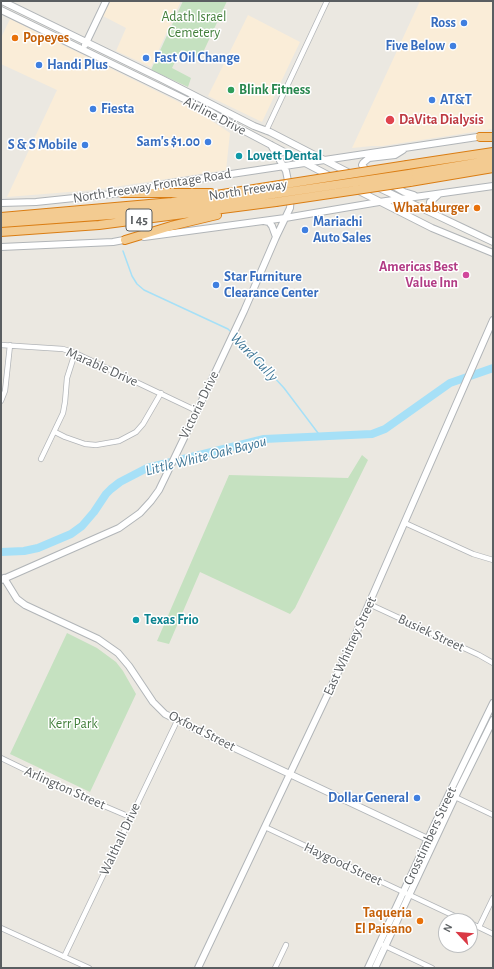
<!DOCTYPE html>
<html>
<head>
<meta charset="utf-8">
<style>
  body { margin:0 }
  #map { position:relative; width:494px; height:969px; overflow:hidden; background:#ebe8e1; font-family:"Alegreya Sans",sans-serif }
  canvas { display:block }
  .frame { position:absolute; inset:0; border:2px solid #5a5e61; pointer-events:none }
  .north { position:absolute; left:438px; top:913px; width:40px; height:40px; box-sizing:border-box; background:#fff; border:1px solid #bdbfc0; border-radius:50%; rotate:296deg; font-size:11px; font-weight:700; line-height:16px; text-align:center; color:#5a5e61 }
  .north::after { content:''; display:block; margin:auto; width:14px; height:18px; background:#da3945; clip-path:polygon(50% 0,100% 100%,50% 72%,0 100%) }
</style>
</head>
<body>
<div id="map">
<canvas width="494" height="969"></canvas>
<div class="frame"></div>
<div class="north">N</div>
</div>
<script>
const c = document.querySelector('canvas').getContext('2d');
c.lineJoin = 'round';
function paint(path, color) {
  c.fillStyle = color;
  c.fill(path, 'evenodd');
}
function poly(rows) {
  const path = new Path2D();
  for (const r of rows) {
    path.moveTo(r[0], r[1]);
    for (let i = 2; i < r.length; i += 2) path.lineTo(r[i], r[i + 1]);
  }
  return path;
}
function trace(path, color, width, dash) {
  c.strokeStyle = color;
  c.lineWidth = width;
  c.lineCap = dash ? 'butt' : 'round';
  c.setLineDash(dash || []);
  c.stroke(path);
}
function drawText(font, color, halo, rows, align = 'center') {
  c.font = font + ' "Alegreya Sans",sans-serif';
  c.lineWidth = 3;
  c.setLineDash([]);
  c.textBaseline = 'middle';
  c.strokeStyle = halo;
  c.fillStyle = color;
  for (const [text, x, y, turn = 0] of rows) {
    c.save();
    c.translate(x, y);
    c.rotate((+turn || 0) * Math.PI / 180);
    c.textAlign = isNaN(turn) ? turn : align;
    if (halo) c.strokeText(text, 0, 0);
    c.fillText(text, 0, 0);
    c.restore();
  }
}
paint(poly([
  [110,1,181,1,151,67,116,51,126,28,103,16],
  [420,1,493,1,493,129,382,146,372,146,352,148],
  [248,15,300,42,262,122,208,96],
  [10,19,197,111,230,133,226,170,94,190,7,197,57,90,1,64,1,38]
]), '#faedd8');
paint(poly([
  [183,1,227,1,200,59,181,50,172,68,191,78,188,87,151,70],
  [362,455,368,460,295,608,290,614,200,572,169,644,157,641,229,475,348,478],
  [67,633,97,648,116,662,123,671,136,694,90,792,10,754]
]), '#c5e1c0');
trace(poly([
  [123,251,132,276,137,284,144,290,228,329,232,333],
  [235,335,284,388,321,437]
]), '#a6e0f7', 1.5);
trace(poly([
  [1,552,24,551,38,548,71,534,82,526,94,512,106,494,111,489,120,482,147,468,264,439,372,434,385,429,450,383,493,368]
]), '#a6e0f7', 8);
const street = poly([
  [266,131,327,1],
  [1,345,63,349,75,353,197,411],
  [1,401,5,391,6,382,10,345],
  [55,432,65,437,85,444,96,445,119,441,136,432,143,424,161,393],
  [41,459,63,413,65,402,67,378,75,353],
  [405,523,473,554,493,560],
  [369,604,479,655,493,663],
  [1,758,69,791,130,817],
  [453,796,493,815],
  [265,827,465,921],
  [470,923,493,934],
  [479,927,493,898],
  [1,928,89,968],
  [383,945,432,968],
  [64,957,177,721],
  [275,968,286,945]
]);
const secondary = poly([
  [2,1,162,79,254,126,270,132,365,181],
  [1,10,211,112,235,126,345,184],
  [85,45,106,1],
  [271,145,286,171,289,186],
  [380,179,367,171,362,165,363,163,369,158,395,155,403,150],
  [390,184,404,192,414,195],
  [377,187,493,242],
  [357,190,432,228,493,253],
  [1,203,36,202,122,193,165,184,484,136],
  [433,213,430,211,430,202,439,194],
  [264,221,269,222,272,226,276,237],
  [144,237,285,218,379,202,493,186],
  [1,247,113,242,129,239],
  [4,578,17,599,25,605,98,639,118,653,129,666,153,702,165,714,209,736,434,842],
  [1,580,119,528,140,513,151,501,159,490,197,411,244,311,276,237,290,208,291,196],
  [198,968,350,647,493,320],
  [368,968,446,800,493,703],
  [375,968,455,797,493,720]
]);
const highway = poly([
  [480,137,493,137],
  [407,165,493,152],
  [409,174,493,160],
  [410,182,493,168],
  [122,193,211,193],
  [1,217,172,202,273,186],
  [1,223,138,213,274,194],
  [1,232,99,225,276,202],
  [125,240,171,226,217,215]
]);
trace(street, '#b2b5b8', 6);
trace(secondary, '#b1b5b8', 8);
trace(highway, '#da7d13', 10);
trace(street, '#fff', 4.5);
trace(secondary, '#fff', 6);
trace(highway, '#f3cb91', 8);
const highwayBridge = poly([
  [273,186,407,165],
  [274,194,409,174],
  [276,202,410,182]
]);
trace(highwayBridge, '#da7d13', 10, []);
trace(highwayBridge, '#f3cb91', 8);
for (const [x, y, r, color] of [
  [464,23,4,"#3f7fe0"],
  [15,38,4,"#e8710a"],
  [453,46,4,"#3f7fe0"],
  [146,58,4,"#3f7fe0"],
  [39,65,4,"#3f7fe0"],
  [231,90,4,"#2e9e5b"],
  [432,100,4,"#3f7fe0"],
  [93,109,4,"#3f7fe0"],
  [390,120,5,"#e0444e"],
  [208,142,4,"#3f7fe0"],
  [85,145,4,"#3f7fe0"],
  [239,156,4,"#0f9aa8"],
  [477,208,4,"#e8710a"],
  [305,230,4,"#3f7fe0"],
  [466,275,4,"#d1479c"],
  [216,285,4,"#3f7fe0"],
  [136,620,4,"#0f9aa8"],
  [417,798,4,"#3f7fe0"],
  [420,921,4,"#e8710a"]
]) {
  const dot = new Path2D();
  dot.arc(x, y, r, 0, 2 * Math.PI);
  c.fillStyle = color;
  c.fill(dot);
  trace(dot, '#fff', 1.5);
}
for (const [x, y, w] of [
  [139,220,26]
]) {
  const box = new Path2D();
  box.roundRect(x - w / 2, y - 11, w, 22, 3);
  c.fillStyle = '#fff';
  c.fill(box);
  trace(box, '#5a5e61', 1);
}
drawText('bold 13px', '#5a5e61', null, [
  ["I 45",139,220]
]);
drawText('14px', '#427f3b', '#fff', [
  ["Adath Israel",194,17],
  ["Cemetery",194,33],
  ["Kerr Park",73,724]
]);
drawText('bold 14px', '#366cbe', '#fff', [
  ["Ross",456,23,"right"],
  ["Five Below",445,46,"right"],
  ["Fast Oil Change",154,58],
  ["Handi Plus",47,65],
  ["AT&T",440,100],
  ["Fiesta",101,109],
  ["Sam's $1.00",200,142,"right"],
  ["S & S Mobile",77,145,"right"],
  ["Mariachi",313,222],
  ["Auto Sales",313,238],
  ["Star Furniture",224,277],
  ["Clearance Center",224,293],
  ["Dollar General",409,798,"right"]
], 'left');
drawText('bold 14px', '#c56008', '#fff', [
  ["Popeyes",23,38,"left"],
  ["Whataburger",469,208],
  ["Taqueria",412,913],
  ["El Paisano",412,929]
], 'right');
drawText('bold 14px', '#27864d', '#fff', [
  ["Blink Fitness",239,90]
], 'left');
drawText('14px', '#5a5e61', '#fff', [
  ["Airline Drive",215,116,27],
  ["North Freeway Frontage Road",152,186,-9],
  ["North Freeway",248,190,-9],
  ["Marable Drive",102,367,24],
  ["Victoria Drive",199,405,-64],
  ["Busiek Street",431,633,25],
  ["East Whitney Street",350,646,-65],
  ["Oxford Street",202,731,27],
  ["Arlington Street",65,788,24],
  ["Crosstimbers Street",430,836,-65],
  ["Walthall Drive",120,839,-65],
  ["Haygood Street",343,864,25]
]);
drawText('bold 14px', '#be3a42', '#fff', [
  ["DaVita Dialysis",399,120]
], 'left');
drawText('bold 14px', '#0d838f', '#fff', [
  ["Lovett Dental",247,156],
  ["Texas Frio",144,620]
], 'left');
drawText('bold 14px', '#b23c85', '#fff', [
  ["Americas Best",458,267],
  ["Value Inn",458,283]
], 'right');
drawText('italic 15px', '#3f7797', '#fff', [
  ["Ward Gully",254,357,46],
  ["Little White Oak Bayou",206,456,-14]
]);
</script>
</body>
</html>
